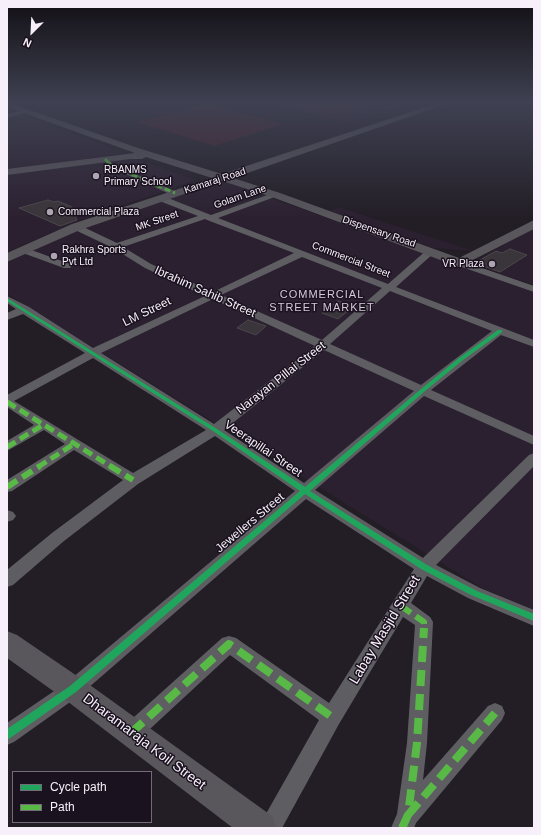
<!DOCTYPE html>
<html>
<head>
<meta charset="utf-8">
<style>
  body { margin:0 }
  #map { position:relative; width:541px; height:835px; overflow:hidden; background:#231e26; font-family:Arial,sans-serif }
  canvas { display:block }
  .frame { position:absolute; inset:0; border:8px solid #f7f0fa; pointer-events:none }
  .legend { position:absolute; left:12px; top:771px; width:140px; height:52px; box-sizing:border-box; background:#1b121f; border:1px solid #736b77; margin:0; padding:5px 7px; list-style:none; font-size:12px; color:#f7f0fa }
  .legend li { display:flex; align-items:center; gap:8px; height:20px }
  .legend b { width:20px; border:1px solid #736b77 }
  .north { position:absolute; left:12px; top:12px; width:40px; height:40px; -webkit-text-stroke:3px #1b121f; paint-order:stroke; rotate:204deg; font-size:11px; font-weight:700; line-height:16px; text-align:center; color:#f7f0fa }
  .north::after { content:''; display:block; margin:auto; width:14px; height:18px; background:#f7f0fa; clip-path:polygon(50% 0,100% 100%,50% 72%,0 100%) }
</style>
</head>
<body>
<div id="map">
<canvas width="541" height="835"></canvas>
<div class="frame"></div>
<ul class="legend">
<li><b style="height:5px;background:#20a55d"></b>Cycle path</li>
<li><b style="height:5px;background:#58b947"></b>Path</li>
</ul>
<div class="north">N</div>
</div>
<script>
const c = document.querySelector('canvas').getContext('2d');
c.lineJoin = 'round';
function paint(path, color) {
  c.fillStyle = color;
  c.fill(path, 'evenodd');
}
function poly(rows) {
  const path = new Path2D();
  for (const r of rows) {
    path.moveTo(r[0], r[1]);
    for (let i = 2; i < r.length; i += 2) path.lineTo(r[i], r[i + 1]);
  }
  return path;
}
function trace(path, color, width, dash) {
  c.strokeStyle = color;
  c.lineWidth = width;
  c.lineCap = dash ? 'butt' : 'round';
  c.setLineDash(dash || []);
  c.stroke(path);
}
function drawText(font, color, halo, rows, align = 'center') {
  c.font = font + ' Arial,sans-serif';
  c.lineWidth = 3;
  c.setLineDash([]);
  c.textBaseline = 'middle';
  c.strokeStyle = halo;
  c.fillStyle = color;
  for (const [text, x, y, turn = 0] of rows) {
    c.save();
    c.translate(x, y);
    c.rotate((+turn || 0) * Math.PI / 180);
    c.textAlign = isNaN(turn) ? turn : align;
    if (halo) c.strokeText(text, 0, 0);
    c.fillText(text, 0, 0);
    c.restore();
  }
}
paint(poly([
  [262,102,397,102,407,104,350,123],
  [20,114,125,153,126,153,7,170,7,124,19,122,7,117],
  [133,158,196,180,76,222,7,252,7,174],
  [222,181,534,291,534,610,482,588,7,294,7,262,76,231],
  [338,207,473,251,433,248,330,211],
  [534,229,534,285,470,263,485,255]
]), '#2b2030');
paint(poly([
  [284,102,374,102,335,114,324,113,282,104],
  [208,104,283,124,214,146,137,122]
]), '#461e29');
const building = poly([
  [48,200,54,202,58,201,72,207,77,220,60,226,19,208,48,200],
  [510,249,527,255,500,272,475,263,496,251,502,253,510,249],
  [338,301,354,306,338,319,322,313,338,301],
  [248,320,266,326,256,335,237,328,248,320]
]);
paint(building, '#3a353a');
trace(building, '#4c474c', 1);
paint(poly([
  [27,109,29,112,7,118,7,114,27,109],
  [105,157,114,165,179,193,172,195,110,167,102,159,105,157],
  [273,193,280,195,218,218,388,284,428,249,434,249,434,253,396,287,534,340,534,347,501,335,431,390,534,436,534,445,424,396,315,490,423,558,529,455,534,453,534,466,436,565,480,588,534,610,534,626,468,598,427,576,411,603,430,617,433,622,427,743,423,780,488,706,495,703,502,706,505,713,502,720,416,823,414,828,391,828,397,814,407,743,415,625,403,617,339,724,282,828,258,828,319,720,230,655,138,740,131,743,124,740,121,733,124,726,222,638,229,636,236,638,329,703,414,569,306,499,80,695,14,742,7,745,7,723,66,683,295,491,215,436,138,484,64,541,13,585,7,587,7,570,52,533,123,480,74,450,12,491,7,492,7,480,65,444,44,430,7,451,7,441,34,425,7,407,7,395,85,353,23,314,7,320,7,313,16,309,7,303,7,296,29,307,93,348,205,296,145,268,113,248,73,229,73,225,79,225,117,243,198,216,157,200,157,196,163,196,211,215,273,193],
  [205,219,207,220,294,253,213,292,151,264,123,247,205,219],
  [302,257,382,288,322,340,221,295,302,257],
  [390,291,492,331,421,385,330,344,390,291],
  [213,299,315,346,214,424,101,353,213,299],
  [324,350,414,391,304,483,224,430,324,350],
  [93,358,206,430,133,473,14,401,93,358],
  [23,247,70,264,72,266,70,268,64,268,20,252,20,248,23,247],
  [459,260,534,286,534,292,456,265,454,263,459,260],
  [7,510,13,512,16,516,13,520,7,522,7,510]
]), '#5e5e62');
paint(poly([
  [7,102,138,148,222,174,441,102,452,102,233,178,280,193,459,258,534,220,534,229,459,267,272,197,222,181,80,230,7,262,7,253,72,224,212,178,146,157,142,159,130,159,7,175,7,169,135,153,7,107,7,102],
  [7,631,17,635,83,680,272,816,277,828,233,828,63,698,7,658,7,631]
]), '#59565c');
trace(poly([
  [105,159,109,163]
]), '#58b947', 2.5, [4.5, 2.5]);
trace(poly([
  [108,162,112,166,175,193]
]), '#58b947', 3, [6, 3]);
trace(poly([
  [7,402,112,467],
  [7,447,43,425],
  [38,467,74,444]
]), '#58b947', 5, [10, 5]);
trace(poly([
  [110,466,133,480],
  [7,487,40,466],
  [401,606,424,622,424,629]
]), '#58b947', 6, [12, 6]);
trace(poly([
  [131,733,229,644,332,717],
  [408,815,495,713],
  [402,828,408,815,417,743,424,628]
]), '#58b947', 8, [16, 8]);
paint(poly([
  [7,298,217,429,305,487,421,389,459,358,498,330,502,330,502,332,463,360,425,391,310,491,427,565,477,591,534,614,534,621,471,595,421,569,305,494,76,692,10,738,7,740,7,729,70,686,300,491,213,431,7,301,7,298]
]), '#20a55d');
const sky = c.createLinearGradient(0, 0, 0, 219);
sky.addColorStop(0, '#131015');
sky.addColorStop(0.47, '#3f4152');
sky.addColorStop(1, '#3f415200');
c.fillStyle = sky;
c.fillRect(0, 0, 541, 219);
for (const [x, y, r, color] of [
  [96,176,4,"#ada6b0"],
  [50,212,4,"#ada6b0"],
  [54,256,4,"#ada6b0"],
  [492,264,4,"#ada6b0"]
]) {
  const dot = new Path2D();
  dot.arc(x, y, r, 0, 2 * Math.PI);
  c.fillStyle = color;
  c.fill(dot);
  trace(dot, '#1b121f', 1.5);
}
drawText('10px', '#f7f0fa', '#1b121f', [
  ["RBANMS",104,170],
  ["Primary School",104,182],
  ["Commercial Plaza",58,212],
  ["Rakhra Sports",62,250],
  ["Pvt Ltd",62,262],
  ["VR Plaza",484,264,"right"]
], 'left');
drawText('10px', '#f7f0fa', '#1b121f', [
  ["Kamaraj Road",215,181,-18],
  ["Golam Lane",240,197,-19],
  ["MK Street",157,221,-19],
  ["Dispensary Road",379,232,19],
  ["Commercial Street",351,260,21]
]);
c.letterSpacing = '1px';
drawText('11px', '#d5c9db', '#1b121f', [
  ["COMMERCIAL",322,295],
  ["STREET MARKET",322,308]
]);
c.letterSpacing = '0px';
drawText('12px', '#f7f0fa', '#1b121f', [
  ["Ibrahim Sahib Street",205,292,24],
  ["LM Street",147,312,-26],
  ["Narayan Pillai Street",281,378,-38],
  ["Veerapillai Street",263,449,34],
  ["Jewellers Street",250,523,-40]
]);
drawText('14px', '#f7f0fa', '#1b121f', [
  ["Labay Masjid Street",385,630,-59],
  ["Dharamaraja Koil Street",144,742,37]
]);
</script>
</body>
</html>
